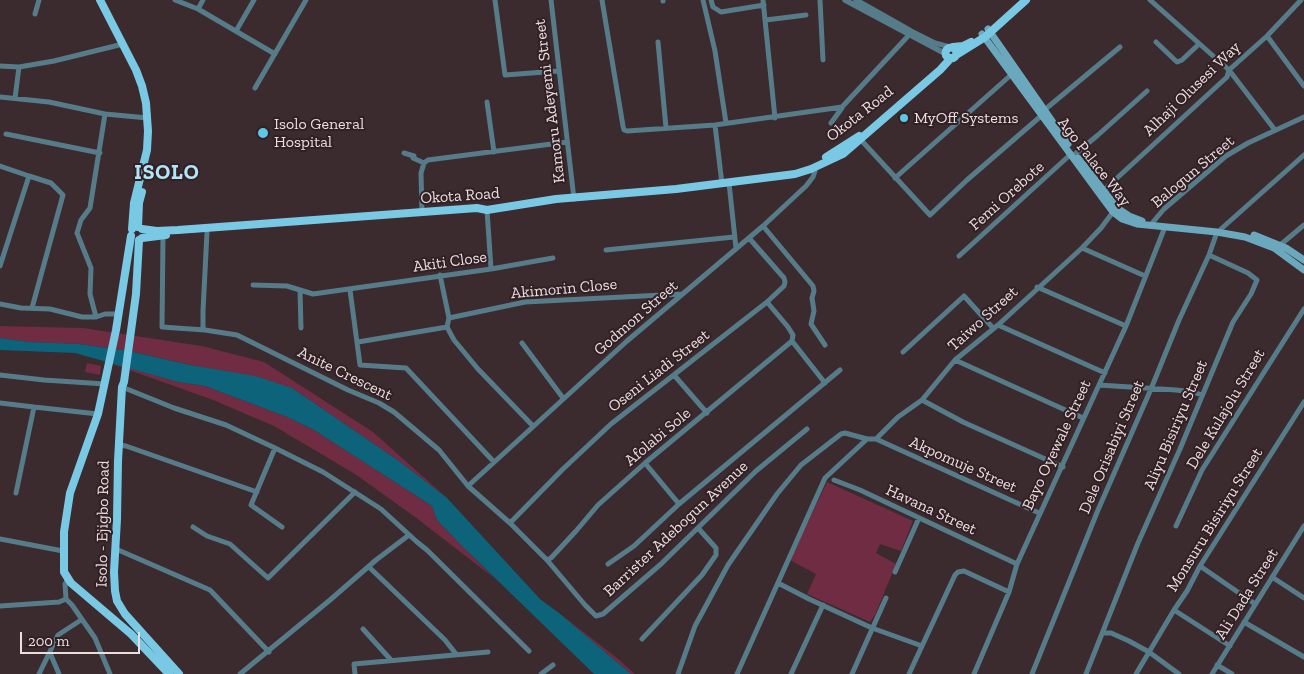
<!DOCTYPE html>
<html>
<head>
<meta charset="utf-8">
<style>
  body { margin:0 }
  #map { position:relative; width:1304px; height:674px; overflow:hidden; background:#3b2a2e; font-family:"Zilla Slab",serif }
  canvas { display:block }
  .scale { position:absolute; left:20px; top:632px; width:120px; height:22px; box-sizing:border-box; border:2px solid #eadee1; border-top:0; padding-left:6px; font-size:15px; line-height:18px; white-space:nowrap; color:#eadee1; -webkit-text-stroke:4px #312024; paint-order:stroke }
</style>
</head>
<body>
<div id="map">
<canvas width="1304" height="674"></canvas>
<div class="scale">200 m</div>
</div>
<script>
const c = document.querySelector('canvas').getContext('2d');
c.lineJoin = 'round';
function paint(path, color) {
  c.fillStyle = color;
  c.fill(path, 'evenodd');
}
function poly(rows) {
  const path = new Path2D();
  for (const r of rows) {
    if (r.length === 3) {
      path.moveTo(r[0] + r[2], r[1]);
      path.arc(r[0], r[1], r[2], 0, 2 * Math.PI);
      continue;
    }
    path.moveTo(r[0], r[1]);
    for (let i = 2; i < r.length; i += 2) path.lineTo(r[i], r[i + 1]);
  }
  return path;
}
function trace(path, color, width, dash) {
  c.strokeStyle = color;
  c.lineWidth = width;
  c.lineCap = dash ? 'butt' : 'round';
  c.setLineDash(dash || []);
  c.stroke(path);
}
function drawText(font, color, halo, rows, align = 'center') {
  c.font = font + ' "Zilla Slab",serif';
  c.lineWidth = 4;
  c.setLineDash([]);
  c.textBaseline = 'middle';
  c.strokeStyle = halo;
  c.fillStyle = color;
  for (const [text, x, y, turn = 0] of rows) {
    c.save();
    c.translate(x, y);
    c.rotate((+turn || 0) * Math.PI / 180);
    c.textAlign = isNaN(turn) ? turn : align;
    if (halo) c.strokeText(text, 0, 0);
    c.fillText(text, 0, 0);
    c.restore();
  }
}
paint(poly([
  [0,326,83,328,202,346,264,362,373,432,447,498,399,461,292,388,129,351,79,344,29,342,0,338],
  [104,361,178,382,205,386,287,417,314,430,432,506,437,520,494,578,415,517,355,474,274,426,213,400],
  [87,363,101,366,100,375,85,372],
  [827,482,913,521,901,551,880,544,876,553,896,564,875,615,870,622,807,594,816,574,790,560],
  [559,613,617,658,635,674,631,674]
]), '#6f2c43');
paint(poly([
  [0,338,29,342,79,344,129,351,190,365,255,376,292,388,399,461,447,498,540,599,559,613,631,674,594,674,462,546,437,520,432,506,314,430,287,417,205,386,178,382,75,353,0,350]
]), '#0c637a');
trace(poly([
  [175,0,198,9,275,54],
  [495,0,505,75,558,71],
  [551,0,574,199],
  [602,0,623,126,624,130,627,131,715,125,842,107,909,35],
  [663,0,663,1],
  [703,0,715,51,726,123],
  [711,0,713,7,721,12,764,5],
  [763,0,775,118],
  [820,0,823,60],
  [1150,0,1229,70,1275,130],
  [198,9,203,0],
  [35,14,39,0],
  [766,20,806,15],
  [909,30,935,43,950,47],
  [236,31,254,0],
  [1267,36,1304,86],
  [658,42,666,128],
  [1156,42,1177,62,1182,60,1199,44],
  [0,66,19,67,54,61,123,44],
  [255,88,306,0],
  [0,97,49,102,105,114,148,118],
  [15,98,19,67],
  [487,102,494,152],
  [1042,112,1120,47],
  [831,123,842,108],
  [715,125,722,184],
  [6,134,100,153],
  [861,140,930,215,967,180,1041,116],
  [404,153,414,156,413,158,424,163],
  [1075,154,1098,135,1147,91],
  [0,166,29,176,0,266],
  [29,176,51,183,63,195,32,308],
  [895,178,1012,74],
  [729,183,736,248],
  [1104,190,1227,77,1229,70,1267,36,1301,0],
  [487,210,491,269],
  [422,213,421,173,424,163,428,160,567,142],
  [1153,222,1164,209,1226,156,1248,143,1304,117],
  [763,226,813,286,814,291,812,298,814,311,811,324,825,345],
  [1221,229,1304,155],
  [207,232,203,311,203,328,205,330,237,335,348,390,379,403,394,412,439,450,468,486,510,523,547,560,585,605,596,616,603,614,661,564,756,471,807,429],
  [163,236,162,327,205,330],
  [1279,246,1304,225],
  [1082,248,1145,276],
  [606,250,734,237],
  [959,256,1071,154],
  [440,275,449,318,447,327,454,340,478,369,533,426],
  [253,285,287,286,313,294,491,269,553,258],
  [1037,287,1126,326],
  [300,290,301,328],
  [350,290,360,365,406,368,494,462],
  [767,302,788,327,793,335,792,341,825,383],
  [0,304,21,308,50,309,82,317,96,317,105,314,119,314],
  [96,317,90,294,91,268,77,233,81,220,90,208,105,114],
  [449,318,525,302,682,294],
  [998,325,1105,373],
  [358,342,447,327],
  [522,343,563,398],
  [903,352,964,296,993,328],
  [955,360,1083,418],
  [0,375,44,380,105,384],
  [674,375,707,413],
  [1099,385,1176,390,1193,392,1202,395],
  [122,387,174,408,226,425,275,448,323,472,381,509,417,542,427,550,529,651],
  [922,400,963,422,1063,467],
  [0,403,34,407],
  [876,439,1039,513],
  [119,445,126,446,257,492],
  [275,448,251,505,282,527],
  [834,480,860,490,1017,564],
  [468,486,627,341,763,226,806,186,813,177,815,171,811,169],
  [16,493,34,407,98,414],
  [679,504,840,370],
  [510,523,563,469,611,424,767,302,784,286,785,282,784,278,749,238],
  [1176,526,1202,470,1304,309],
  [193,527,207,536,230,544,268,578,355,492],
  [0,539,63,551],
  [116,549,210,590,269,652],
  [547,560,551,558,576,531,598,505,645,463,792,341],
  [608,564,634,546,679,504,645,463],
  [1200,566,1255,604],
  [369,567,445,640,456,654],
  [895,572,919,518],
  [1272,577,1304,598],
  [778,583,809,599,872,628,922,646],
  [66,599,72,605,95,638,110,674],
  [0,606,59,602,66,599,65,584,68,579],
  [1174,610,1230,646],
  [1244,622,1304,657],
  [363,629,391,660],
  [1104,633,1111,633,1129,641,1149,652,1179,674],
  [642,639,702,575,716,555,716,548,698,528],
  [50,653,59,674],
  [1217,665,1232,674],
  [39,674,58,635,81,620],
  [240,674,330,600,376,560,409,535],
  [355,674,354,664,488,652],
  [541,674,553,665],
  [678,674,695,626,728,565,777,494,801,465,841,434,845,433,867,439,876,439,898,417,922,400,955,360,998,325,1082,248,1101,228,1113,212],
  [737,674,825,478,867,439],
  [791,674,823,605],
  [852,674,886,598],
  [909,674,955,575,958,572,964,571,1009,592],
  [974,674,1009,592,1017,564,1126,326,1165,227],
  [1032,674,1098,510,1151,389,1179,320,1209,255,1217,232],
  [1086,674,1138,543,1180,449,1233,322,1251,294,1257,280,1248,273,1209,255],
  [1136,674,1174,610,1187,591,1200,566,1304,402],
  [1212,674,1304,526]
]), '#577c89', 5);
trace(poly([
  [845,0,946,54],
  [856,0,909,30]
]), '#577c89', 5.5);
trace(poly([
  [988,29,1068,144],
  [982,34,1104,200,1113,212,1122,219,1137,224,1217,232,1245,237,1274,248,1304,270],
  [1078,158,1117,208,1129,216,1142,221],
  [1254,235,1286,248,1304,260]
]), '#6ba8bd', 7);
trace(poly([
  [100,0,136,70,142,86,146,103,148,131,147,150,134,203,132,229],
  [953,47,963,46,971,42],
  [951,53,5.5],
  [956,55,985,37,1026,0],
  [826,157,859,136],
  [138,227,139,203,142,192],
  [142,229,157,231,178,230,477,208,487,210,556,199,676,189,795,174,811,169,843,154,940,70,951,58],
  [131,236,116,330,98,414,70,493,64,532,64,572,71,583,131,634,169,674],
  [142,238,166,235],
  [139,240,136,294,124,382,122,387,118,461,117,519,114,572,115,591,117,601,125,614,179,674]
]), '#79c9e4', 8);
for (const [x, y, r, color] of [
  [904,118,5,"#5dc7e8"],
  [263,133,6,"#5dc7e8"]
]) {
  const dot = new Path2D();
  dot.arc(x, y, r, 0, 2 * Math.PI);
  c.fillStyle = color;
  c.fill(dot);
  trace(dot, '#312024', 2);
}
drawText('16px', '#eadee1', '#312024', [
  ["Alhaji Olusesi Way",1192,89,-44],
  ["Kamoru Adeyemi Street",550,101,-97],
  ["Okota Road",860,114,-38],
  ["Ago Palace Way",1094,162,52],
  ["Balogun Street",1193,172,-40],
  ["Okota Road",460,196,-4],
  ["Femi Orebote",1007,196,-42],
  ["Akiti Close",450,262,-8],
  ["Akimorin Close",564,289,-5],
  ["Godmon Street",636,318,-41],
  ["Taiwo Street",983,319,-42],
  ["Oseni Liadi Street",659,371,-38],
  ["Anite Crescent",345,374,26],
  ["Dele Kulajolu Street",1226,409,-59],
  ["Aliyu Bisiriyu Street",1176,425,-67],
  ["Afolabi Sole",658,437,-40],
  ["Bayo Oyewale Street",1057,445,-65],
  ["Dele Orisabiyi Street",1112,447,-67],
  ["Akpomuje Street",963,465,24],
  ["Havana Street",931,510,25],
  ["Monsuru Bisiriyu Street",1215,520,-58],
  ["Isolo - Ejigbo Road",103,524,-89],
  ["Barrister Adebogun Avenue",676,529,-43],
  ["Ali Dada Street",1247,594,-58]
]);
drawText('16px', '#eadee1', '#312024', [
  ["MyOff Systems",914,118],
  ["Isolo General",274,124],
  ["Hospital",274,142]
], 'left');
c.letterSpacing = '1px';
drawText('bold 21px', '#b1e6f9', '#312024', [
  ["ISOLO",167,173]
]);
c.letterSpacing = '0px';
</script>
</body>
</html>
